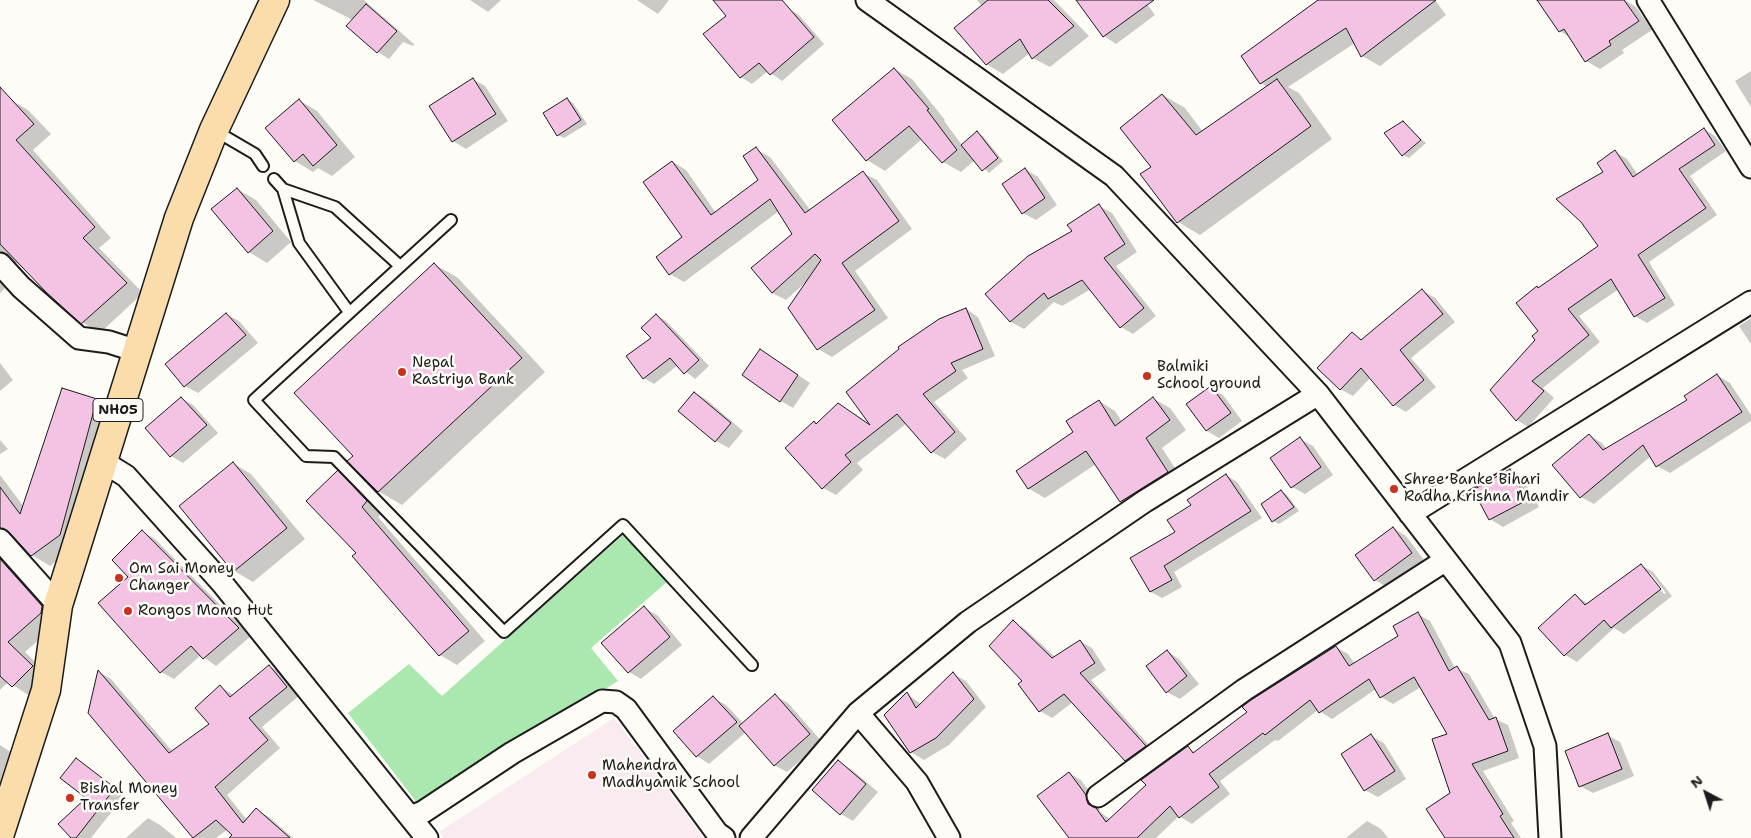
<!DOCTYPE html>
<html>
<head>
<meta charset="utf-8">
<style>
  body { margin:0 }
  #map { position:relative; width:1751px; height:838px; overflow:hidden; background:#fdfcf7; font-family:"Shantell Sans",sans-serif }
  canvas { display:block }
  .north { position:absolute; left:1681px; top:768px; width:50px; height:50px; -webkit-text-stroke:4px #fdfcf7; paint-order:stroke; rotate:320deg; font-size:14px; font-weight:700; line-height:20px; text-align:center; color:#1c1c1c }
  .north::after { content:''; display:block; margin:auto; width:18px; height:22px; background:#1c1c1c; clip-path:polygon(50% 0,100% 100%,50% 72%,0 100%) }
</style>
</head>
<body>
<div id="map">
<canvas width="1751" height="838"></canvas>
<div class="north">N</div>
</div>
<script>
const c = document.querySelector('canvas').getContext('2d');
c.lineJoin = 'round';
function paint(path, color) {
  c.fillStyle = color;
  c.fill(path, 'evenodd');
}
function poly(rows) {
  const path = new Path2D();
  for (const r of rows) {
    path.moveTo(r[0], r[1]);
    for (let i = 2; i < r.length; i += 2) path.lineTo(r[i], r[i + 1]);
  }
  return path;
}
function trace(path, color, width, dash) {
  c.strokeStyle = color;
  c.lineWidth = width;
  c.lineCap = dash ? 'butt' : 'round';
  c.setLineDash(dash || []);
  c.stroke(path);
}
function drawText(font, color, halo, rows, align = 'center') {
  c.font = font + ' "Shantell Sans",sans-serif';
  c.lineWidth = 5;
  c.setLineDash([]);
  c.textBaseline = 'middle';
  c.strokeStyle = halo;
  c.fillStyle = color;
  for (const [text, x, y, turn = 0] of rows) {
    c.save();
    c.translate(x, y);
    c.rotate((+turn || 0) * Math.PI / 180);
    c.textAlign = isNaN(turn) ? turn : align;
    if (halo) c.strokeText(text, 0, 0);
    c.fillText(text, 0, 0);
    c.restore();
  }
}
paint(poly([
  [614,718,704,838,444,838,439,832]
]), '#faebf1');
paint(poly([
  [623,535,668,581,591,648,618,681,418,804,348,713,409,664,442,696]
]), '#aae8af');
paint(poly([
  [313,0,364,0,414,44,413,46,403,42,389,59,378,52,353,20],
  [470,0,501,0,488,12],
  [637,0,669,0,658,14],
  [715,0,757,0,787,8,799,15,824,44,782,81,768,71,752,84,741,77,705,34,728,16],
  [977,0,1054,0,1089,36,1050,67,1033,58,1030,53,1003,74,986,64,982,6],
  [1091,0,1144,0,1155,15,1116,44,1104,36],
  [1320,0,1435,0,1446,15,1380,66,1362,56,1355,43,1288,87,1299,93,1332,139,1200,235,1178,222,1153,167,1163,95,1185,108,1203,132,1267,87,1261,83],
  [1540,0,1625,0,1636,7,1652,30,1622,50,1624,53,1600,69,1586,61,1571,38,1560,31],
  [894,69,912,79,945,120,944,121,962,145,977,133,983,136,1003,161,989,173,975,160,961,172,943,162,922,139,885,171,867,160,833,120],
  [1751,71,1751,107,1735,81],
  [473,79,485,86,508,121,466,149,453,141,431,107],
  [567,99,573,103,587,124,564,138,558,135],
  [11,100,28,110,51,134,33,150,111,238,99,248,143,293,100,333,82,322,19,262,9,265,9,284,0,293,0,109],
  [299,100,317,111,355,157,332,176,318,168,313,172,295,161],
  [1403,123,1426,143,1409,158,1403,155],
  [1704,129,1715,136,1726,151,1690,176,1717,215,1649,262,1675,305,1647,323,1635,316,1619,289,1579,316,1600,342,1543,388,1554,398,1528,427,1517,420,1540,331,1538,289,1600,247,1605,172,1615,152,1627,159,1638,175],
  [756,149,770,157,811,211,863,173,877,180,912,229,855,271,888,318,832,357,818,349,789,308,806,282,786,300,772,293,794,234,779,211,684,282,670,274,657,257,684,237,673,162,686,170,716,213,760,180],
  [1025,169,1038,177,1057,205,1036,220,1023,213],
  [237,189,256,200,291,242,267,263,249,252],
  [1099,206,1112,213,1137,252,1116,266,1156,316,1133,334,1121,327,1091,289,1062,306,1054,302,1024,329,1011,322,987,294,1074,232],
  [434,264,458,278,545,372,402,505,378,491,354,456],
  [1422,290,1435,298,1455,322,1411,358,1436,387,1406,412,1394,405,1371,377,1353,396,1340,389,1352,334,1363,340],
  [966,309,978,317,995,356,962,370,968,378,934,402,967,439,945,459,932,452,907,423,857,463,863,470,836,495,823,488,817,425,839,405,872,426],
  [226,314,239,321,258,343,198,393,185,386],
  [656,315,666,321,709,366,695,379,678,365,654,384,644,378,628,357,653,338],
  [1751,318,1751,344,1739,326],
  [772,358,810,383,793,408,781,401],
  [0,363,13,380,0,391],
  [1717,375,1730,383,1751,415,1751,421,1670,473,1657,466,1651,456,1594,504,1581,497,1589,435,1602,443,1607,449,1688,400],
  [1211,388,1223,395,1242,421,1219,438,1207,431,1188,404],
  [695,393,707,400,743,431,729,448,716,441,680,411],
  [181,398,193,405,218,433,183,463,171,456],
  [1154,399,1170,408,1186,430,1162,448,1184,482,1138,511,1121,501,1096,464,1045,498,1028,488,1099,401,1115,411,1122,422],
  [97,400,114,410,77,545,50,566,32,555,16,539,10,540,58,623,25,652,49,676,30,696,8,682,0,690,0,475,24,507],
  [1300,439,1313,446,1333,475,1305,494,1292,487],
  [0,440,8,449,0,454],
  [233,463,251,474,305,539,253,582,234,571,180,506],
  [338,472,355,482,384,512,378,517,485,641,457,665,440,655,358,553],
  [1511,474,1524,481,1539,507,1503,527,1490,519],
  [1226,475,1237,482,1262,518,1174,572,1182,587,1162,598,1151,592,1132,558,1177,532,1193,505],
  [1282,491,1287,495,1299,511,1279,524,1273,521],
  [1393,528,1406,536,1424,560,1387,587,1375,580],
  [143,532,155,539,251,636,216,666,201,655,174,679,161,672,130,577],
  [1641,565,1653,572,1672,596,1624,634,1614,628,1577,662,1565,655,1540,628,1575,596,1589,604],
  [1647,573,1650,573,1666,593,1664,594],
  [644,608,657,615,682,645,641,679,629,672],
  [1418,614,1430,621,1455,668,1469,674,1495,719,1508,725,1519,758,1483,771,1514,821,1511,823,1521,838,1446,838,1452,794,1449,735,1421,687,1393,704,1381,697,1376,689,1332,719,1318,710,1278,741,1275,740,1220,781,1230,794,1192,824,1179,816,1156,838,1069,838,1069,773,1081,780,1098,803,1100,812,1110,819,1188,748,1196,753,1336,647,1348,654,1355,664,1400,636],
  [1013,622,1025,629,1055,657,1080,641,1092,648,1106,670,1091,680,1156,753,1137,767,1125,760,1073,702,1052,718,1040,711,1024,681],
  [1167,651,1179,659,1199,684,1180,699,1167,692,1147,666],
  [269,666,282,674,300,695,262,727,280,748,227,795,247,820,256,810,269,817,293,838,238,838,228,829,216,838,195,838,99,672,111,679,173,752,210,724,220,687,234,695],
  [953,674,966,681,986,707,949,745,924,760,911,752,886,715,907,694,921,704],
  [775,696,788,703,822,742,787,772,774,765,746,732,709,764,697,756,675,731,713,698,726,705,744,724],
  [1607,735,1620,742,1634,776,1593,793,1580,786],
  [1371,736,1384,743,1406,779,1378,797,1365,790],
  [0,745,22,759,9,791,0,786],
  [76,760,125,795,91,838,72,838,88,798],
  [838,762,851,769,878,792,853,821,841,814],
  [148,818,160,825,176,838,126,838],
  [1367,821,1381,829,1388,838,1346,838]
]), '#0003');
const building = poly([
  [713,0,782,0,814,37,770,75,759,63,740,78,703,34,726,16,713,0],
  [988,0,1048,0,1074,26,1032,59,1020,39,986,65,954,28,988,0],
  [1076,0,1154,0,1103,37,1076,0],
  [1318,0,1436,0,1361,57,1346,28,1260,84,1241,56,1318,0],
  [1537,0,1624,0,1639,21,1609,41,1611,45,1585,62,1564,29,1559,32,1537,0],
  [366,4,397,31,377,53,346,26,366,4],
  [894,68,929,109,927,110,957,150,942,163,909,126,866,161,832,120,894,68],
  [473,78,496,114,452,142,429,106,473,78],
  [1277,79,1311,126,1177,223,1140,174,1151,167,1120,128,1162,94,1196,135,1277,79],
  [0,87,34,124,16,140,95,227,83,238,127,283,81,324,46,292,0,244,0,87],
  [567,98,581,120,557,136,543,113,567,98],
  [299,99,337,145,313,166,303,154,294,162,265,128,299,99],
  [1403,121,1421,140,1402,156,1384,133,1403,121],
  [1704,128,1715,145,1679,169,1706,208,1638,255,1665,298,1634,317,1611,279,1568,309,1589,335,1532,381,1544,391,1516,421,1490,390,1535,340,1532,336,1538,331,1516,303,1537,286,1538,288,1598,246,1581,222,1556,199,1603,172,1597,163,1615,150,1633,177,1704,128],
  [977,131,998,158,982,171,961,145,977,131],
  [756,147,805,213,863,171,899,221,842,263,875,310,817,350,788,308,821,260,815,254,772,293,751,268,792,234,770,199,669,275,656,257,682,237,643,182,672,161,711,215,758,180,743,156,756,147],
  [1025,168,1045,198,1022,214,1002,184,1025,168],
  [237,188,273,231,248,253,211,209,237,188],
  [1099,204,1125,244,1104,258,1144,308,1120,328,1082,280,1048,299,1044,293,1010,322,985,294,1028,256,1072,231,1067,225,1099,204],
  [434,263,522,358,378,492,347,461,353,456,294,393,434,263],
  [1422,289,1443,314,1400,350,1424,380,1393,406,1361,368,1340,390,1317,368,1352,332,1361,340,1422,289],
  [966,308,983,349,951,363,956,371,923,394,955,432,931,453,897,414,845,455,851,462,822,489,785,448,814,421,816,424,838,403,870,425,846,392,899,349,898,347,939,319,966,308],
  [226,313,246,335,184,387,165,364,226,313],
  [656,314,699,360,684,374,670,358,643,379,626,356,651,338,641,328,656,314],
  [760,349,798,375,780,402,742,375,760,349],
  [1717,374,1742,412,1656,467,1643,445,1580,498,1552,465,1589,434,1603,450,1687,400,1684,396,1717,374],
  [1211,386,1231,413,1206,431,1186,404,1211,386],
  [62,388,97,399,60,535,31,556,9,532,0,528,0,487,20,514,62,388],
  [694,392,731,423,715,442,678,411,694,392],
  [181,397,207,425,170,457,145,428,181,397],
  [1153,397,1170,420,1146,438,1168,472,1120,502,1086,451,1028,489,1016,471,1073,432,1066,421,1099,400,1115,426,1153,397],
  [1300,437,1321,467,1291,488,1270,458,1300,437],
  [233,462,287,528,233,572,179,506,233,462],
  [1510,469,1527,500,1489,520,1473,490,1510,469],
  [338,470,367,501,362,507,469,631,439,656,352,556,356,553,306,501,338,470],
  [1226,474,1251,511,1164,566,1172,580,1150,592,1130,558,1175,532,1167,520,1191,505,1187,500,1226,474],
  [1281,490,1294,507,1272,522,1261,504,1281,490],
  [1393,527,1412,553,1374,581,1355,555,1393,527],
  [142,530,239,628,203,659,191,646,160,673,98,603,128,577,112,560,142,530],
  [0,559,42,606,41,613,8,642,33,666,12,687,0,676,0,559],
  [1641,564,1661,589,1611,628,1604,620,1564,656,1538,628,1575,594,1585,605,1641,564],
  [644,606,670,637,628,673,601,643,644,606],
  [1418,612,1449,671,1457,666,1489,720,1496,717,1508,751,1472,764,1503,814,1500,816,1514,838,1445,838,1426,809,1450,793,1432,739,1447,734,1414,677,1380,698,1369,679,1319,713,1310,700,1265,735,1263,733,1209,774,1219,787,1179,818,1170,806,1137,838,1069,838,1037,796,1069,772,1086,795,1088,804,1096,808,1106,822,1146,785,1141,780,1188,746,1193,753,1247,712,1242,707,1251,700,1336,646,1349,666,1398,636,1393,626,1418,612],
  [1013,620,1052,658,1080,640,1095,663,1080,673,1146,746,1125,761,1064,694,1039,712,1018,684,1022,681,989,646,1013,620],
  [1167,650,1187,676,1166,693,1146,666,1167,650],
  [269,665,287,687,249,718,268,740,215,787,243,823,256,808,290,838,229,838,232,835,216,820,193,838,88,713,98,670,169,753,209,724,195,708,220,685,230,697,269,665],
  [953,672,974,699,936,738,910,753,884,715,907,692,916,708,953,672],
  [775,694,810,734,774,766,739,726,775,694],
  [713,696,737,722,696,757,673,731,713,696],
  [1608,733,1622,769,1579,787,1565,751,1608,733],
  [1371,734,1395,771,1364,791,1341,754,1371,734],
  [76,758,115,788,76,838,71,838,58,824,86,798,60,778,76,758],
  [838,760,866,784,840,815,812,790,838,760]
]);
paint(building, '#f4c3e3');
trace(building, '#1c1c1c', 1);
const lane = poly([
  [214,130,255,154,263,166],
  [274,179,283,189],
  [451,220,254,400,306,456,334,457,504,632,623,525,752,665],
  [349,312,299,243,283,189,335,207,400,266]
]);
const street = poly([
  [867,0,1114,176,1318,394,1510,643,1545,746,1550,838],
  [1648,0,1751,167],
  [0,264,21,287,79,338,109,342,137,351],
  [102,461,126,476,222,583,410,817,423,812,512,753,602,701,616,702,626,709,717,833,724,838],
  [1410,514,1751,302],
  [0,540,58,605],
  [858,713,917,782,949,838],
  [1098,796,1244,690,1446,560],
  [410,817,427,838],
  [751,838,858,713,968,622,1145,501,1318,394]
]);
const primary = poly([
  [0,833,46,690,58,605,179,218,214,130,275,0]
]);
trace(lane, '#1c1c1c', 14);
trace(street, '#1c1c1c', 25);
trace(primary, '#1c1c1c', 31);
trace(lane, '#fdfcf7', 10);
trace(street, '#fdfcf7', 21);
trace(primary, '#faddab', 28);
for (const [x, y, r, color] of [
  [402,372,5,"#c8321e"],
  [1147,376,5,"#c8321e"],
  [1394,489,5,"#c8321e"],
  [119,578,5,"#c8321e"],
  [128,611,5,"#c8321e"],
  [592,775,5,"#c8321e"],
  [70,798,5,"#c8321e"]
]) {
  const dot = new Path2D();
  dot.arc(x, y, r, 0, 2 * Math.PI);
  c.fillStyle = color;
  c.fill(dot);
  trace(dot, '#fdfcf7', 2);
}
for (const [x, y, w] of [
  [118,410,50]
]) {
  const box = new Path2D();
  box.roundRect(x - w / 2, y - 11.5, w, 23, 4);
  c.fillStyle = '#fdfcf7';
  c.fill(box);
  trace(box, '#1c1c1c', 1);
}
drawText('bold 14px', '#1c1c1c', null, [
  ["NH05",118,410]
]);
drawText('15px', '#1c1c1c', '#fdfcf7', [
  ["Nepal",412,363],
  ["Rastriya Bank",412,380],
  ["Balmiki",1157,367],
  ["School ground",1157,384],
  ["Shree Banke Bihari",1404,480],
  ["Radha Krishna Mandir",1404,497],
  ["Om Sai Money",129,569],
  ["Changer",129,586],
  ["Rongos Momo Hut",138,611],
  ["Mahendra",602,766],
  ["Madhyamik School",602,783],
  ["Bishal Money",80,789],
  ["Transfer",80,806]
], 'left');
</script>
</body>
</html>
